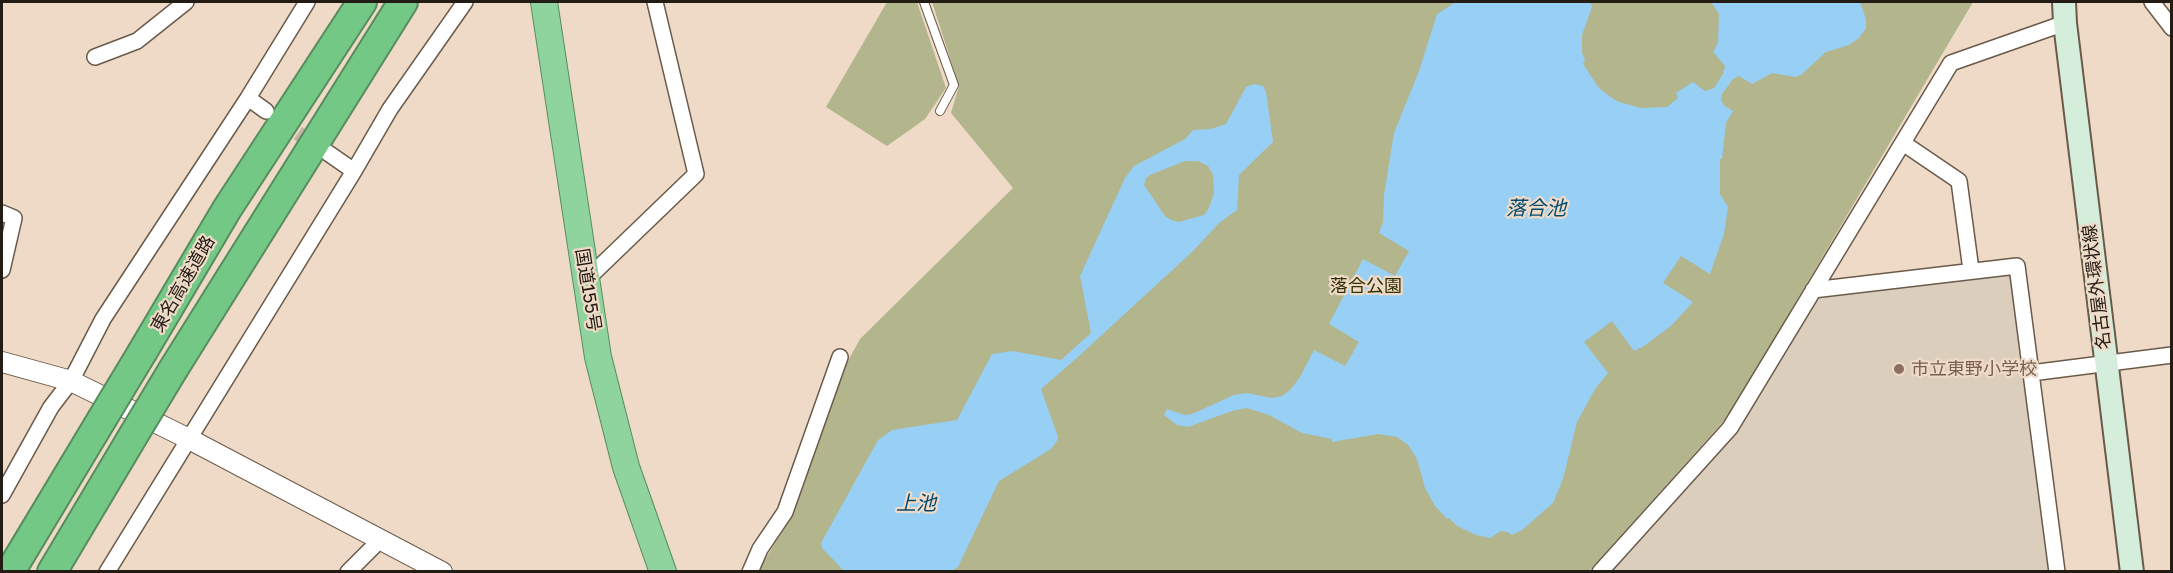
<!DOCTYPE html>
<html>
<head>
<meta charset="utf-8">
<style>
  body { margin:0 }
  #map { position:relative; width:2173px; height:573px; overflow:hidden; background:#eedac7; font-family:"Golos Text",sans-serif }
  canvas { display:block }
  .frame { position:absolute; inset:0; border:3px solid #231c15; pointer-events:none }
</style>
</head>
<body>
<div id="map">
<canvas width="2173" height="573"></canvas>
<div class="frame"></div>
</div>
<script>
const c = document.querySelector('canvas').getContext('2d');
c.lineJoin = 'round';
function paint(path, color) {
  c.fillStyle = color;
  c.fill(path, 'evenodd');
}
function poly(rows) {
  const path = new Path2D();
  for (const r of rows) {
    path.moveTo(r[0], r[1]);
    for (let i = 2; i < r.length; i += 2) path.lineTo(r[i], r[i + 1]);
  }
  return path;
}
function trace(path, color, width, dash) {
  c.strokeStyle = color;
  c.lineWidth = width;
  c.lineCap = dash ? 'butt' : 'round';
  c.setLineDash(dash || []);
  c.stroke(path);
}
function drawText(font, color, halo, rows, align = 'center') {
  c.font = font + ' "Golos Text","Noto Sans JP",sans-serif';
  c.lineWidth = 4.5;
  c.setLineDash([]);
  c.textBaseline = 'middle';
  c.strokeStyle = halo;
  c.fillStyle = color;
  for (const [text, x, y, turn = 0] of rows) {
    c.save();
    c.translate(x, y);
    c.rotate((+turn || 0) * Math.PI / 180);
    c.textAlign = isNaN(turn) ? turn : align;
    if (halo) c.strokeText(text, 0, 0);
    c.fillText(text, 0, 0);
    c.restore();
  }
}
paint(poly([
  [2007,274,2013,278,2049,571,1607,572,1740,426,1806,312,1820,298]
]), '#dccebc');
paint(poly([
  [887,2,917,2,946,88,925,119,887,146,826,107],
  [932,2,1973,2,1729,415,1589,571,765,572,759,569,794,513,844,368,860,339,1013,188,951,113,959,86]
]), '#b3b58d');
paint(poly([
  [1456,2,1590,2,1592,7,1582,35,1582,53,1585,59,1583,64,1599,88,1609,96,1619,102,1641,108,1667,107,1678,98,1676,93,1693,82,1705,91,1714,88,1723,74,1725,66,1713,52,1718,43,1719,14,1711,2,1860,2,1866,19,1866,28,1859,38,1849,45,1826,52,1801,75,1795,77,1772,73,1752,84,1739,76,1733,79,1722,94,1721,101,1725,106,1733,111,1726,123,1722,159,1720,159,1720,194,1728,207,1724,234,1710,274,1681,256,1663,283,1693,302,1672,325,1644,346,1634,351,1612,321,1584,342,1608,373,1595,389,1577,422,1563,479,1553,503,1522,530,1512,535,1508,532,1501,531,1490,538,1476,535,1457,526,1449,518,1447,519,1435,506,1425,488,1417,459,1408,445,1397,437,1378,434,1332,442,1332,439,1302,433,1269,415,1247,408,1232,411,1188,427,1177,425,1164,415,1167,409,1185,415,1192,414,1234,395,1247,393,1272,398,1282,396,1291,389,1300,377,1314,350,1345,366,1359,342,1329,324,1363,259,1395,276,1409,251,1379,233,1383,222,1384,195,1394,133,1419,71,1437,14],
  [1254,84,1263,86,1266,92,1273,142,1239,175,1237,210,1219,223,1193,251,1079,356,1041,389,1058,437,1057,441,1051,449,999,481,958,567,951,572,844,571,822,548,821,543,878,440,892,430,957,420,992,354,1013,351,1061,360,1091,333,1080,276,1125,178,1134,166,1185,139,1193,130,1211,129,1226,124,1246,87],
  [1185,161,1198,161,1208,166,1213,175,1214,193,1209,208,1204,215,1179,222,1171,220,1165,216,1144,185,1146,178,1150,175]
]), '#97cff5');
trace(poly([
  [279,120,318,147]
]), '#c5b4a3', 15, [15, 8]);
const service = poly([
  [924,2,954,85,940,111]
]);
const minor = poly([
  [2152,2,2172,28],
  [95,57,137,41,186,2],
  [248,98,266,111],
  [1903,143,1959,181,1971,270],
  [328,153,354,171],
  [2,213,14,218,2,270],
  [586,280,696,174,655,2],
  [1813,290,2017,266,2057,572],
  [2031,373,2172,355],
  [2,495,51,407,71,381,103,319,248,98,307,2],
  [107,572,354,171,390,109,465,2],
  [348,572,381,539],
  [750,572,760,549,785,512,840,357],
  [1600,572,1730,428,1951,63,2065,23]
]);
const tertiary = poly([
  [2,362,71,381,189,439,442,572]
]);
const secondary = poly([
  [2064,2,2065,23,2132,572]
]);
const trunk = poly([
  [544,2,598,357,626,467,663,572]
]);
const motorway = poly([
  [143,351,227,209,362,2],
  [174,368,403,2],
  [10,572,102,419],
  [52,572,133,436]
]);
trace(service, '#6a5a49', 10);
trace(minor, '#6a5a49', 18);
trace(tertiary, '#6a5a49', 22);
trace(secondary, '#6a5a49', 26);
trace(trunk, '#578c5e', 28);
trace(motorway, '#578c5e', 32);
trace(service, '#fff', 8);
trace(minor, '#fff', 15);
trace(tertiary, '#fff', 20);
trace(secondary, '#d5eedb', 22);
trace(trunk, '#8fd39e', 26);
trace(motorway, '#73c886', 28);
const motorwayBridge = poly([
  [102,419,143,351],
  [133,436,174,368]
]);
trace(motorwayBridge, '#578c5e', 32, []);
trace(motorwayBridge, '#73c886', 28);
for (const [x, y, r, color] of [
  [1899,369,6,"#8d6e63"]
]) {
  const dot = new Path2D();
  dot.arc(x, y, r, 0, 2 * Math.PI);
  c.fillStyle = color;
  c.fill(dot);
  trace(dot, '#eedac7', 2);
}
drawText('18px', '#231c15', '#eedac7', [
  ["東名高速道路",183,284,-60],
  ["名古屋外環状線",2097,287,-97],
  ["国道155号",588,290,81]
]);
drawText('18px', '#303000', '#eedac7', [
  ["落合公園",1366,286]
]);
drawText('18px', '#785e54', '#eedac7', [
  ["市立東野小学校",1911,369]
], 'left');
drawText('italic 20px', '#024b6f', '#eedac7', [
  ["落合池",1536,209],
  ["上池",916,504]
]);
</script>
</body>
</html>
